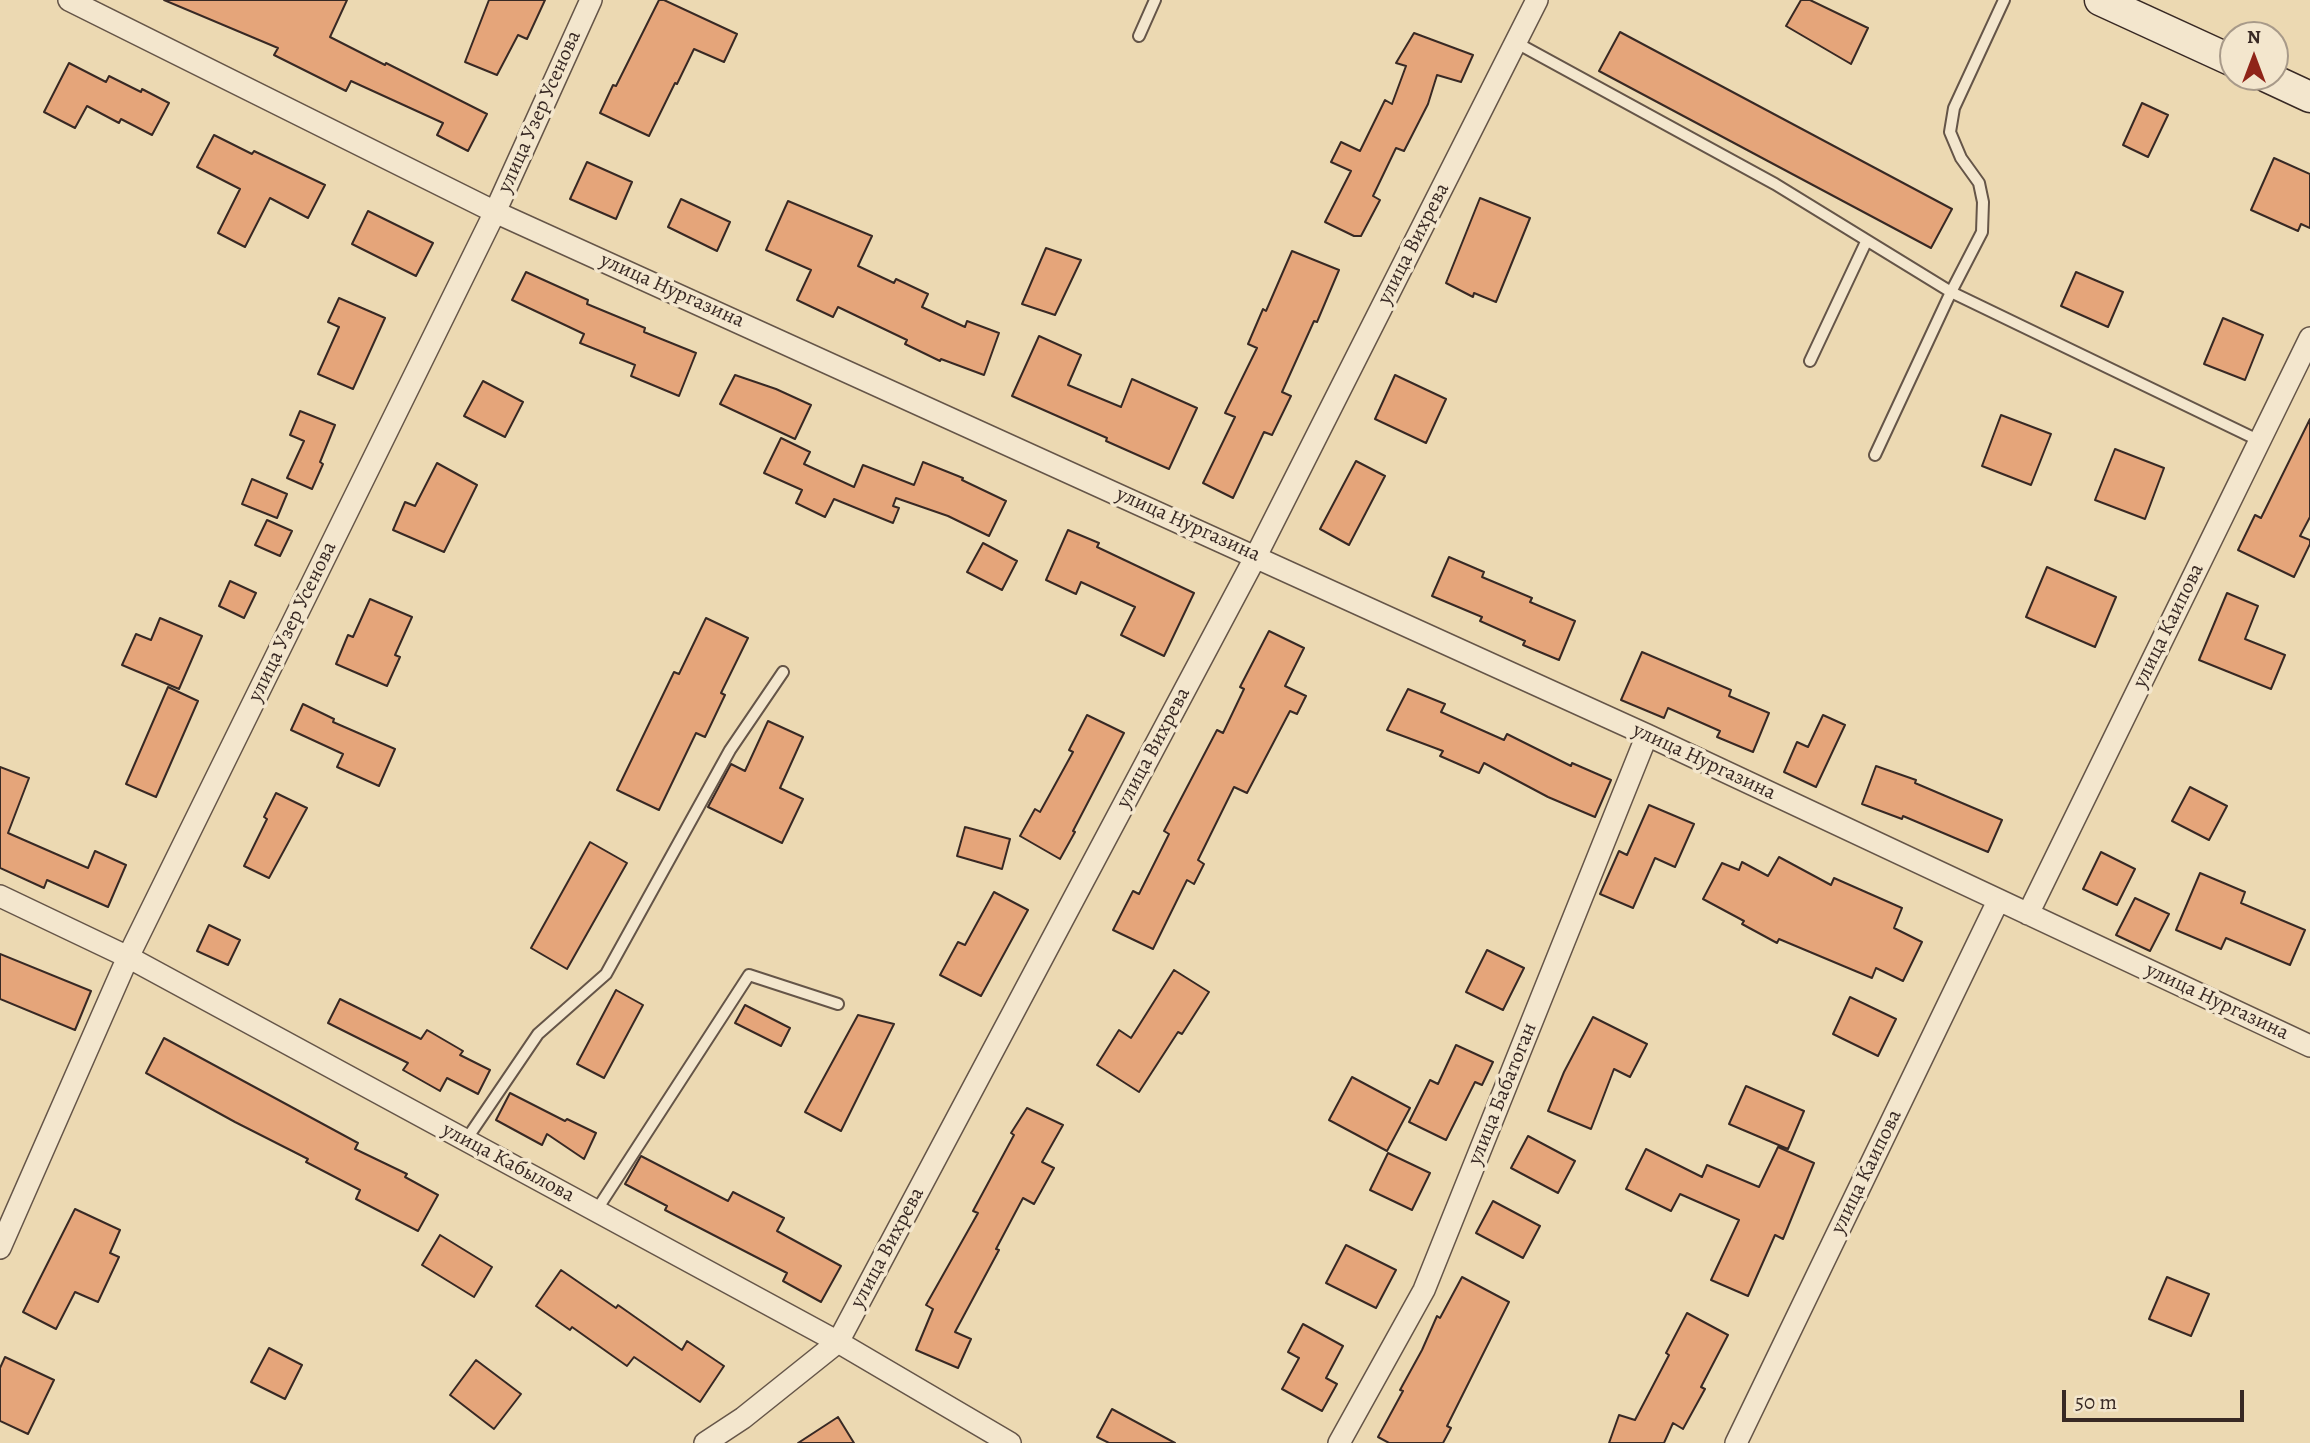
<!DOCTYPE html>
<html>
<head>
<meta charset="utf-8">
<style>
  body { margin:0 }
  #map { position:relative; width:2310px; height:1443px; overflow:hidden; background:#ecd9b2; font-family:Alegreya,serif }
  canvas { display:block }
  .north { position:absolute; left:2219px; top:21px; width:70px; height:70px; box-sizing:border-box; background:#f3e6cd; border:2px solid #a89a89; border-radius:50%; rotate:0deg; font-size:19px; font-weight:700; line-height:28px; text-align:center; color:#382924 }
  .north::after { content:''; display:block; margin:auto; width:24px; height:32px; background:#8f2418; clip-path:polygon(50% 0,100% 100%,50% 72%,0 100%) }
  .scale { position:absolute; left:2062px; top:1390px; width:182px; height:32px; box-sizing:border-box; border:4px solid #382924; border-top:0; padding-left:9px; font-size:21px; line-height:24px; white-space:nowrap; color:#382924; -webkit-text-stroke:5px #f3e6cd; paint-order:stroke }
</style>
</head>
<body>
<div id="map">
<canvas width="2310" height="1443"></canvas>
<div class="north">N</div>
<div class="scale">50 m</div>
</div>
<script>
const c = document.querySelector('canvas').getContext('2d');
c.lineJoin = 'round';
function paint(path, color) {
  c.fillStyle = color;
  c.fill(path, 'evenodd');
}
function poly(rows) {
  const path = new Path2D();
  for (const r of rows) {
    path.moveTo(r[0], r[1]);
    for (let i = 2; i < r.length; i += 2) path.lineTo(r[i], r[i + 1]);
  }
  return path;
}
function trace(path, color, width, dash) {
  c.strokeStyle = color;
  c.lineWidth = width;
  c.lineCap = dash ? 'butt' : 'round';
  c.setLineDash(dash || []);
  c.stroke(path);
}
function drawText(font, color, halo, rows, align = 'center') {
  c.font = font + ' Alegreya,serif';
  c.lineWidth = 7;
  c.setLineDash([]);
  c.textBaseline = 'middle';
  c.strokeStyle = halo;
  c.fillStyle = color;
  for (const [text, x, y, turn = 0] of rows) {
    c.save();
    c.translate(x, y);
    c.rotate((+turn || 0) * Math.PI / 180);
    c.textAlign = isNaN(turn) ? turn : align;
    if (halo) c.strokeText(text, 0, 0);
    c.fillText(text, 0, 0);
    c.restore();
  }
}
const building = poly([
  [164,0,347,0,330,37,385,65,386,63,487,114,468,151,437,135,443,123,351,81,346,91,274,55,278,48,164,0],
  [489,0,545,0,527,39,518,35,497,75,465,62,489,0],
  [659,0,664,0,737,34,724,62,694,49,677,84,675,83,649,136,600,113,613,85,616,86,659,0],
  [1801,0,1810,0,1868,28,1851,64,1786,26,1801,0],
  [1620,32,1952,209,1931,248,1599,71,1620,32],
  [1414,33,1473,55,1461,82,1437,75,1428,104,1404,151,1396,148,1373,196,1380,200,1361,236,1354,236,1325,222,1351,171,1331,162,1341,142,1360,151,1385,100,1392,104,1406,66,1396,63,1414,33],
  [69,63,106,82,109,76,141,92,142,89,169,103,152,135,121,119,119,123,87,106,75,128,44,112,69,63],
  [2142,103,2168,115,2148,157,2123,145,2142,103],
  [214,135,252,154,254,151,325,185,308,218,270,198,245,247,218,233,240,189,197,167,214,135],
  [2274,158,2310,174,2310,228,2301,224,2298,231,2251,210,2274,158],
  [587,162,632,182,616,219,570,199,587,162],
  [1480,198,1530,218,1496,302,1474,293,1473,297,1446,283,1480,198],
  [681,199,730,222,717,251,668,227,681,199],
  [788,201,872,236,858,266,894,283,896,279,928,294,922,307,965,327,967,321,999,333,984,375,941,359,940,361,905,344,907,340,838,307,833,317,797,300,811,270,766,250,788,201],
  [368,211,433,243,416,276,352,244,368,211],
  [1046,248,1081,260,1055,315,1022,304,1046,248],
  [1292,251,1339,270,1317,322,1314,321,1282,392,1291,396,1272,435,1264,432,1233,498,1203,483,1235,417,1225,413,1257,348,1248,344,1263,309,1266,311,1292,251],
  [526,272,588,300,587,304,645,328,644,332,696,353,679,396,631,376,635,365,580,343,584,334,512,300,526,272],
  [2076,272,2123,292,2108,327,2061,306,2076,272],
  [339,298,385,318,353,389,318,374,339,327,328,322,339,298],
  [2223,318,2263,335,2245,380,2204,364,2223,318],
  [1039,336,1081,355,1068,385,1121,407,1132,379,1197,408,1169,469,1106,441,1107,438,1012,396,1039,336],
  [735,375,776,389,811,405,795,439,720,404,735,375],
  [1395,375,1446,399,1426,443,1375,419,1395,375],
  [483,381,523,402,505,437,464,416,483,381],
  [300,411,335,425,320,462,323,464,312,489,287,478,304,441,290,435,300,411],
  [2001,415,2051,434,2031,485,1982,466,2001,415],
  [2310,419,2310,517,2300,536,2310,540,2310,544,2294,577,2238,550,2255,515,2261,518,2310,419],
  [781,438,810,452,804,464,854,487,863,465,914,485,923,462,963,478,962,480,1006,501,989,536,948,516,896,498,893,506,899,508,893,523,834,499,825,517,796,503,802,490,764,473,781,438],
  [2115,449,2164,468,2145,519,2095,500,2115,449],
  [1356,461,1385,476,1349,545,1320,529,1356,461],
  [437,463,477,485,444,552,393,530,405,502,415,506,437,463],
  [252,479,287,494,277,518,242,504,252,479],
  [267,520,292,531,280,556,255,545,267,520],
  [1068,530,1099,543,1097,547,1194,593,1164,656,1121,635,1135,607,1081,582,1076,594,1046,580,1068,530],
  [983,543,1017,561,1002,590,967,572,983,543],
  [1449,557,1484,572,1482,577,1532,598,1530,602,1575,621,1559,660,1523,645,1525,641,1480,621,1482,617,1432,596,1449,557],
  [2047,567,2116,597,2095,647,2026,617,2047,567],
  [230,581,256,593,244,618,219,606,230,581],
  [2227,593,2258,606,2245,639,2285,655,2271,689,2199,660,2227,593],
  [370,599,412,617,395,655,400,657,387,686,336,664,348,635,353,637,370,599],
  [160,618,202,636,179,689,122,665,136,634,151,640,160,618],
  [706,618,748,638,721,693,725,695,705,737,696,733,659,810,617,790,674,672,679,674,706,618],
  [1269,631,1304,648,1285,686,1306,696,1297,714,1290,711,1247,793,1234,787,1198,860,1204,864,1194,884,1187,880,1153,949,1113,930,1133,891,1139,894,1169,834,1164,831,1217,730,1223,733,1244,689,1240,687,1269,631],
  [1642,652,1731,690,1729,696,1769,713,1753,752,1717,737,1720,731,1668,708,1664,718,1621,700,1642,652],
  [168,687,198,701,156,797,126,784,168,687],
  [1408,689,1445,704,1441,712,1504,740,1507,734,1571,766,1572,763,1611,780,1595,817,1548,797,1484,763,1479,773,1440,756,1443,751,1387,730,1408,689],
  [303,704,334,719,333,722,395,749,379,786,337,767,343,754,291,730,303,704],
  [1087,715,1124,733,1073,831,1075,832,1060,859,1020,836,1035,809,1040,812,1073,752,1069,750,1087,715],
  [1823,715,1845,725,1816,787,1784,772,1797,742,1808,747,1823,715],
  [768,721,803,737,780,788,803,799,782,843,708,807,731,764,745,771,768,721],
  [1876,766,1916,780,1915,783,2002,820,1988,852,1903,816,1902,819,1862,804,1876,766],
  [0,767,29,778,8,833,88,868,95,851,126,865,108,907,47,880,44,888,0,868,0,767],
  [2190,787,2227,806,2209,840,2172,821,2190,787],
  [276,793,307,808,269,878,244,866,267,819,264,817,276,793],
  [1649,805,1694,824,1675,867,1655,858,1633,908,1600,894,1619,851,1627,855,1649,805],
  [965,827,1010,839,1002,869,957,856,965,827],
  [590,842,627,863,567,969,531,948,590,842],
  [2101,852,2135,869,2117,905,2083,889,2101,852],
  [1779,857,1831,885,1834,878,1902,908,1894,928,1922,942,1903,981,1876,968,1872,978,1779,939,1777,943,1742,924,1744,921,1703,899,1722,863,1739,870,1742,862,1768,876,1779,857],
  [2200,873,2245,892,2241,903,2305,930,2290,965,2226,938,2221,949,2176,930,2200,873],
  [994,892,1028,910,981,996,940,975,958,942,965,945,994,892],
  [2135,898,2169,914,2150,951,2116,935,2135,898],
  [209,925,240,940,228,965,197,951,209,925],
  [1487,950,1524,968,1503,1010,1466,992,1487,950],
  [0,954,91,991,75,1030,0,999,0,954],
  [1174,970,1209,992,1182,1034,1178,1032,1139,1092,1097,1065,1119,1030,1131,1038,1174,970],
  [616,990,643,1005,604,1078,577,1064,616,990],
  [1850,997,1896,1019,1878,1056,1833,1034,1850,997],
  [340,999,421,1039,427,1030,463,1051,460,1055,490,1070,478,1094,447,1078,440,1091,403,1070,408,1063,328,1023,340,999],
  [745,1005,790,1028,781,1046,735,1023,745,1005],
  [858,1015,894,1024,841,1131,805,1112,858,1015],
  [1593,1017,1647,1044,1630,1077,1614,1069,1591,1129,1548,1111,1564,1072,1593,1017],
  [164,1038,358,1143,355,1149,407,1174,405,1177,438,1195,418,1231,356,1199,360,1190,306,1162,308,1159,235,1122,146,1073,164,1038],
  [1456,1045,1493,1062,1482,1085,1475,1082,1446,1140,1409,1122,1430,1080,1438,1084,1456,1045],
  [1352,1077,1410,1108,1387,1151,1329,1120,1352,1077],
  [1746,1086,1804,1111,1788,1149,1729,1124,1746,1086],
  [510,1093,565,1121,567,1119,596,1133,584,1159,547,1134,542,1145,496,1120,510,1093],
  [1027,1108,1063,1125,1042,1162,1054,1168,1034,1204,1023,1198,996,1249,999,1250,955,1332,971,1339,958,1368,916,1350,933,1309,926,1305,978,1213,973,1211,1014,1135,1011,1133,1027,1108],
  [1528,1136,1575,1161,1558,1193,1511,1168,1528,1136],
  [1778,1147,1814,1163,1783,1239,1775,1235,1748,1296,1711,1280,1739,1220,1680,1194,1671,1211,1626,1189,1646,1149,1702,1177,1707,1165,1759,1187,1778,1147],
  [1388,1153,1430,1173,1412,1210,1370,1190,1388,1153],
  [641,1156,728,1201,733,1192,784,1218,777,1231,841,1266,821,1302,783,1281,787,1273,665,1210,667,1206,625,1184,641,1156],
  [1493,1201,1540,1226,1523,1258,1476,1233,1493,1201],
  [75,1209,120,1230,110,1253,119,1257,98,1302,75,1292,56,1329,23,1312,75,1209],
  [440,1235,492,1267,474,1297,422,1265,440,1235],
  [1346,1245,1396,1270,1376,1308,1326,1283,1346,1245],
  [561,1270,616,1308,618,1305,682,1350,687,1341,724,1366,700,1402,634,1357,627,1366,572,1327,570,1330,536,1306,561,1270],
  [1462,1277,1509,1302,1447,1426,1451,1428,1443,1443,1389,1443,1378,1437,1403,1391,1400,1390,1422,1350,1437,1316,1440,1318,1462,1277],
  [2167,1277,2209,1294,2191,1336,2149,1319,2167,1277],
  [1687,1313,1728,1335,1701,1387,1705,1389,1683,1429,1673,1423,1664,1443,1609,1443,1619,1415,1635,1420,1669,1355,1666,1353,1687,1313],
  [1303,1324,1343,1346,1326,1378,1337,1384,1322,1411,1282,1389,1299,1358,1288,1352,1303,1324],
  [269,1348,302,1365,285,1399,251,1382,269,1348],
  [5,1357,54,1380,28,1434,0,1421,0,1368,5,1357],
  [476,1360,521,1394,494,1429,450,1395,476,1360],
  [1112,1409,1175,1443,1109,1443,1097,1437,1112,1409],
  [838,1417,854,1443,798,1443,838,1417]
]);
paint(building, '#e5a57a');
trace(building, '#382924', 2);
const service = poly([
  [1139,36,1155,0],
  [1515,42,1775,184,1951,292,2260,441],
  [1810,361,1866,242],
  [1875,455,1951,292,1982,232,1983,202,1979,183,1961,158,1950,132,1954,108,2004,0],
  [466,1140,538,1034,606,974,730,750,783,672],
  [596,1211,749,975,838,1004]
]);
const minor = poly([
  [69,0,495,212,1647,735,2310,1046],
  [0,896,128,957,838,1342,1010,1443],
  [2028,914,2310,338],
  [0,1248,128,957,495,212,591,0],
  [705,1443,743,1418,838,1342,1256,556,1537,0],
  [1339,1443,1424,1290,1647,735],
  [1736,1443,1998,901]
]);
const secondary = poly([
  [2100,0,2233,61],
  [2267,77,2310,97]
]);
trace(service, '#655548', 14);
trace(minor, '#655548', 24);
trace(secondary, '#382924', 33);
trace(service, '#f3e6cd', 10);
trace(minor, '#f3e6cd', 21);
trace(secondary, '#f3e6cd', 30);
drawText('21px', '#382924', '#f3e6cd', [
  ["улица Узер Усенова",540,112,-66],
  ["улица Вихрева",1414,244,-63],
  ["улица Нургазина",672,291,24],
  ["улица Нургазина",1188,525,24],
  ["улица Узер Усенова",293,622,-64],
  ["улица Каипова",2169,626,-64],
  ["улица Вихрева",1154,748,-62],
  ["улица Нургазина",1704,762,25],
  ["улица Нургазина",2217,1002,25],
  ["улица Бабатоган",1503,1094,-68],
  ["улица Кабылова",508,1163,28],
  ["улица Каипова",1867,1172,-64],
  ["улица Вихрева",888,1248,-62]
]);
</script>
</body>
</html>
